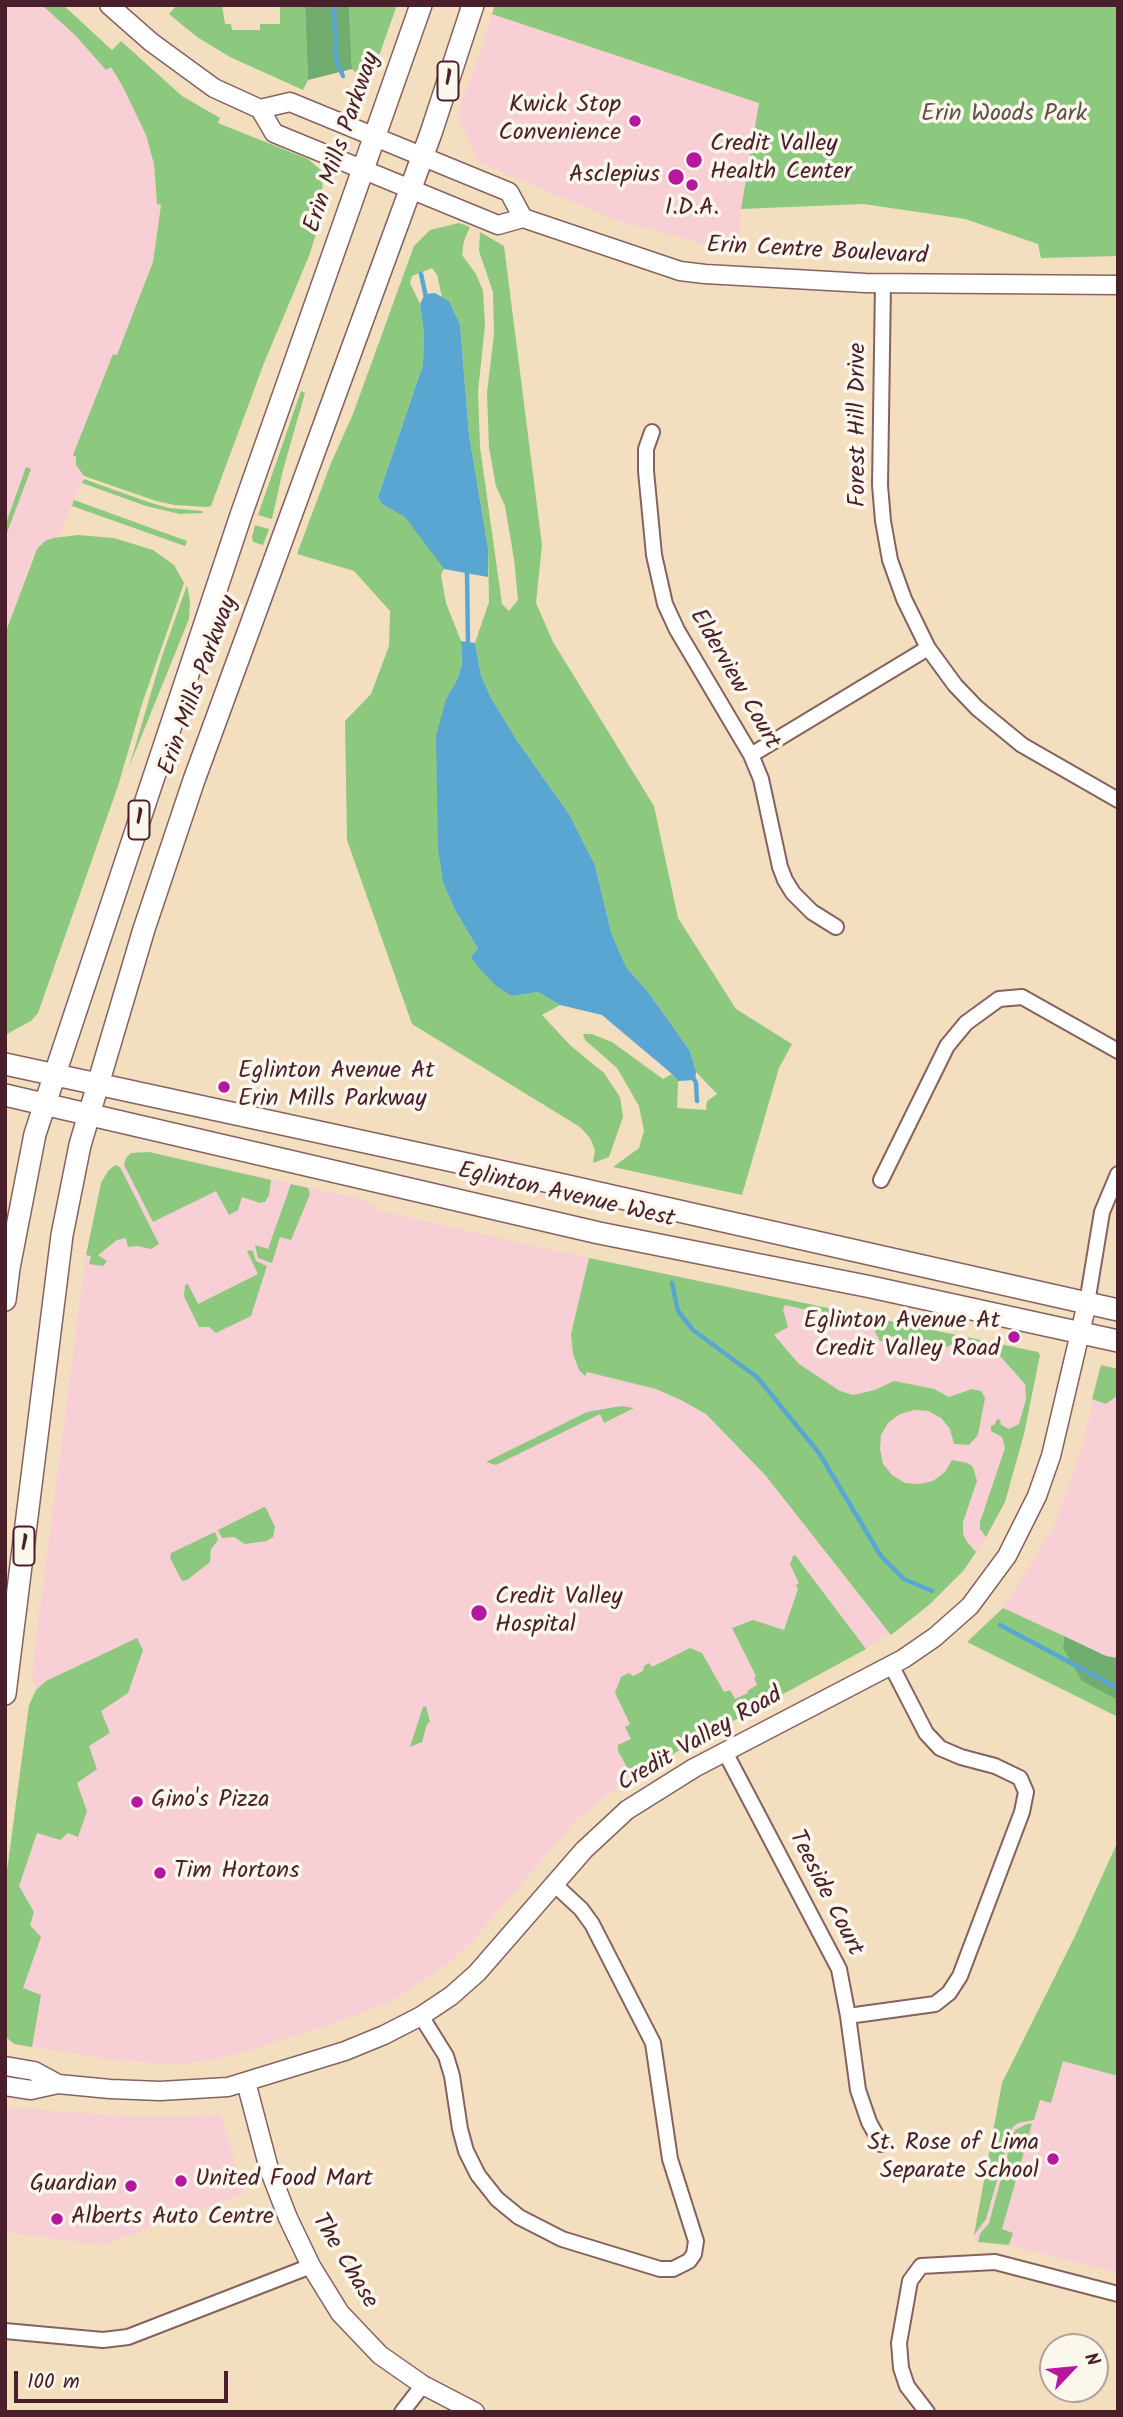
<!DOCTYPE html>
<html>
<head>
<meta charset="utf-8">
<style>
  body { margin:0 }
  #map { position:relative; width:1123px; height:2417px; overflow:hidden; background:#f4dec0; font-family:Kalam,sans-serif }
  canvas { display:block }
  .frame { position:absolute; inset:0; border:7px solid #4a1f2b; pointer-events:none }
  .north { position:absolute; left:1039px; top:2333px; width:70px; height:70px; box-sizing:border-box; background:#fbf7ec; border:2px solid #b4a19f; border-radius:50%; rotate:64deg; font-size:19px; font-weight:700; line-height:28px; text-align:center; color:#4a1f2b }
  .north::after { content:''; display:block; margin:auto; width:24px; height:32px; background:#b5179e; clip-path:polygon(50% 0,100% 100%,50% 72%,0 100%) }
  .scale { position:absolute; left:14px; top:2371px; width:214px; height:32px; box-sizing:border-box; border:4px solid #4a1f2b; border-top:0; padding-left:9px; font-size:21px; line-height:24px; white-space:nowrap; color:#4a1f2b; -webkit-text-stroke:5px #fbf7ec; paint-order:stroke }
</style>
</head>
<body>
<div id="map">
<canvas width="1123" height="2417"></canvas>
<div class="frame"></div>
<div class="north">N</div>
<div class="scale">100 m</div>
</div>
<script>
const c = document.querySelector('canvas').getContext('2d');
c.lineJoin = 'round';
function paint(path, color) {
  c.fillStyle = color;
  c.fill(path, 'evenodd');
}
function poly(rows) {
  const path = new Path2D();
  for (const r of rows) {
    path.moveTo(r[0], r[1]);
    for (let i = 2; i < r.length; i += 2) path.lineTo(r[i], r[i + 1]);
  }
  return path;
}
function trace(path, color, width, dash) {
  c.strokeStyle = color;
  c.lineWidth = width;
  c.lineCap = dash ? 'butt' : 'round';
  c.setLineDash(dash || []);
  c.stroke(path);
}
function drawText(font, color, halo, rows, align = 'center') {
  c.font = font + ' Kalam,sans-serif';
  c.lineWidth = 7;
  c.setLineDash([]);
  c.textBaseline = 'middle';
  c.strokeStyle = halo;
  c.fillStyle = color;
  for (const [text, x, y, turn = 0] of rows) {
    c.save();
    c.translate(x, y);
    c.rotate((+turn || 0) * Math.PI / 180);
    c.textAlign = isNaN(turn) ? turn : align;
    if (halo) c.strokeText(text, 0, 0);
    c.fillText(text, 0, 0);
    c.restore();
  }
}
paint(poly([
  [5,5,63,5,111,67,137,114,146,135,154,164,157,203,161,204,153,262,117,356,113,354,76,457,76,465,84,476,59,536,53,538,33,556,5,634],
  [492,14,760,103,741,209,738,249,701,243,616,220,478,162,457,113,481,52],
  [135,1152,149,1152,361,1199,381,1211,543,1248,1038,1352,1040,1355,1024,1434,1005,1502,986,1537,964,1570,910,1621,866,1649,632,1776,577,1819,475,1938,449,1963,392,2001,326,2026,234,2055,180,2065,115,2060,14,2044,5,2036,5,1886,29,1705,36,1690,32,1671,86,1255,101,1183,111,1167,115,1165,120,1167,124,1165,128,1154],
  [1101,1365,1118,1369,1118,1658,1106,1656,1003,1608,1053,1529,1082,1447],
  [1118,1952,1118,2273,1009,2245,973,2241,1002,2083],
  [5,2107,137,2117,182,2117,220,2114,245,2193,102,2245,5,2232]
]), '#f7cfd5');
paint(poly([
  [42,5,63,5,112,50,121,41,182,96,220,118,218,123,308,159,323,172,321,218,309,256,264,363,211,506,207,507,174,505,156,501,84,476,76,465,76,457,73,455,113,354,117,355,153,262,161,205,157,204,154,164,146,135,123,87,111,67,106,70,76,36],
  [177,5,222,5,225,24,231,24,232,30,260,30,260,24,280,24,280,5,305,5,308,80,303,90,230,57,197,37,169,14],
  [349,5,397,5,374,70,365,82,352,69],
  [495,5,1118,5,1118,256,1041,258,1038,244,965,219,864,204,741,209,759,103,492,14],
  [459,223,470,227,464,241,462,255,476,274,483,291,485,325,478,392,480,447,502,604,509,611,518,600,514,559,505,506,496,486,489,448,487,393,494,334,493,292,479,251,480,232,504,246,542,545,536,603,553,642,654,806,678,918,736,1009,792,1044,779,1068,742,1195,613,1167,639,1148,644,1131,639,1106,617,1068,585,1040,583,1034,592,1034,612,1042,663,1079,672,1074,678,1081,677,1108,706,1110,707,1101,717,1094,696,1072,690,1051,649,993,626,967,611,932,595,865,569,814,518,742,491,698,481,675,475,643,489,602,488,548,469,435,460,324,449,301,442,297,437,275,432,268,412,276,410,283,420,304,424,332,423,365,378,497,382,504,405,516,444,569,441,575,446,603,461,641,462,664,458,678,446,699,443,882,454,908,478,949,512,996,538,992,560,1005,542,1015,571,1046,604,1073,620,1097,623,1117,609,1157,593,1163,595,1150,590,1138,580,1127,412,1024,347,840,345,721,371,694,389,646,390,611,354,571,297,554,331,463,353,414,414,246,430,230],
  [301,391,305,393,283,470,272,519,258,515],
  [26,467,31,469,5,538,5,526],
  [84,479,151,503,169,508,202,511,203,513,180,514,146,506,82,483],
  [74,500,187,541,185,546,72,506],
  [255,525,269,529,263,545,253,542,252,537],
  [78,535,114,538,153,550,174,565,184,583,142,704,118,786,38,1013,31,1021,5,1035,5,634,37,549,45,541,53,538],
  [187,585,190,601,189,619,129,767,161,659],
  [149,1152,271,1180,269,1195,265,1202,260,1203,242,1197,238,1210,229,1215,216,1191,153,1222,124,1165,126,1158,131,1153],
  [115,1165,120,1167,159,1244,151,1249,138,1246,128,1247,126,1238,117,1240,98,1255,107,1261,103,1266,89,1264,91,1256,86,1255,101,1183,108,1171],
  [291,1184,308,1188,310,1194,291,1240,280,1237,272,1263,258,1258,255,1245,268,1249],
  [249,1250,253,1251,256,1261,267,1266,251,1316,216,1333,209,1327,199,1327,184,1296,185,1285,188,1284,198,1304,258,1274,247,1251],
  [589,1258,1038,1352,1040,1355,1024,1434,1005,1502,986,1537,980,1529,980,1522,1005,1448,1002,1437,991,1431,991,1426,995,1424,997,1419,1000,1420,1001,1425,1009,1429,1019,1424,1026,1399,1025,1384,1000,1356,989,1351,953,1344,925,1357,917,1356,903,1347,898,1338,892,1336,888,1342,880,1341,871,1325,785,1305,783,1309,788,1327,774,1335,799,1364,840,1391,853,1395,875,1390,894,1381,934,1389,949,1397,972,1389,981,1391,985,1398,978,1435,969,1445,954,1444,950,1429,941,1418,928,1411,914,1410,900,1414,888,1423,881,1435,880,1449,883,1464,892,1475,905,1483,919,1484,933,1481,945,1472,952,1460,968,1463,973,1467,977,1481,963,1522,963,1534,967,1542,976,1552,964,1570,929,1605,891,1635,766,1476,706,1414,681,1400,656,1389,587,1372,585,1376,579,1370,573,1354,571,1334],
  [1101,1365,1118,1369,1118,1395,1106,1404,1092,1399],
  [621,1406,634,1408,604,1423,600,1414,496,1465,486,1462,587,1412],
  [264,1507,266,1508,275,1527,273,1537,267,1541,245,1544,234,1537,222,1538,218,1530],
  [215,1532,218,1540,211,1549,210,1562,187,1580,182,1581,170,1558,171,1553],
  [795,1555,866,1649,632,1776,618,1751,618,1745,631,1739,625,1727,630,1724,615,1693,621,1677,629,1673,633,1676,643,1671,644,1666,649,1663,652,1667,690,1648,702,1653,724,1692,730,1690,735,1699,748,1693,747,1691,757,1685,754,1678,756,1676,732,1628,753,1620,784,1630,798,1589,796,1585,799,1583,790,1564,793,1556],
  [1003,1608,1064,1636,1063,1648,1118,1700,1118,1717,967,1642],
  [137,1638,143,1650,128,1693,101,1711,110,1733,89,1746,97,1769,77,1783,87,1811,78,1837,68,1833,60,1840,37,1833,19,1886,34,1912,30,1925,41,1937,23,1988,41,1995,32,2047,14,2044,5,2036,5,1886,29,1705,36,1690,46,1681],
  [426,1706,430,1722,427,1724,422,1742,410,1747,423,1707],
  [1118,1841,1118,2076,1063,2061,1051,2103,1040,2100,1034,2120,1018,2123,1012,2128,986,2219,974,2235,1002,2083,1075,1936],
  [1027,2124,1032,2124,1031,2127,1002,2229,1013,2233,1009,2245,978,2242,980,2234,989,2223,1013,2135,1015,2130]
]), '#8cc97f');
paint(poly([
  [305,5,349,5,352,69,308,80],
  [1064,1636,1106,1656,1118,1658,1118,1700,1082,1681,1063,1648]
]), '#71ad6e');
paint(poly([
  [435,293,449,301,460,324,469,435,488,548,488,577,444,569,405,517,382,504,378,497,423,365,424,332,420,304,425,294],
  [461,641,475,643,481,675,491,698,518,742,569,814,595,865,611,932,626,967,649,993,690,1051,696,1072,695,1080,678,1081,672,1074,602,1015,560,1005,538,992,512,996,496,986,479,968,471,957,478,949,454,908,443,882,438,848,436,736,446,699,458,678,462,664]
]), '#5aa6d3');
trace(poly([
  [334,5,336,59,343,76],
  [421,274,426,297],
  [467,570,468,648],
  [693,1077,696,1083,697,1101],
  [672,1283,678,1311,693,1330,757,1377,819,1453,881,1556,904,1579,932,1591],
  [1000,1625,1118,1688]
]), '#5aa6d3', 4.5);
const minor = poly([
  [883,283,880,485,883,521,890,560,904,599,928,648,955,685,977,708,1022,745,1118,800],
  [652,432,646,449,646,471,654,555,665,604,677,630,751,755,761,779,780,867,785,880,793,893,812,912,836,927],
  [751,755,928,648],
  [881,1180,947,1046,966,1023,999,999,1022,997,1118,1051],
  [1087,1303,1102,1212,1118,1174],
  [725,1752,839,1969,848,2016,858,2090,869,2122,881,2144],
  [421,2016,446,2056,452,2076,460,2129,466,2151,478,2175,497,2199,519,2217,562,2239,660,2269,673,2269,689,2261,694,2254,696,2241,670,2159,653,2043,592,1924,581,1909,554,1884],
  [848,2016,935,2004,949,1993,960,1976,1022,1812,1026,1792,1020,1778,995,1766,961,1757,940,1748,926,1733,891,1665],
  [5,2331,103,2340,128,2337,311,2266],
  [402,2412,423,2385],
  [927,2412,907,2386,901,2368,899,2343,910,2281,921,2266,995,2262,1118,2294]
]);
const tertiary = poly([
  [109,5,151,42,214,88,260,109,274,133,498,225,523,218,680,271,705,274,865,283,1118,285],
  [260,109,290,102,448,167,509,192,523,218],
  [5,2066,34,2071,58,2084],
  [246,2082,269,2169,288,2218,311,2266,340,2313,380,2355,423,2385,475,2412],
  [5,2086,31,2090,58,2084,110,2089,160,2091,228,2087,345,2051,384,2035,421,2016,451,1996,477,1973,584,1850,627,1810,694,1768,903,1659,935,1637,970,1606,1007,1556,1037,1496,1051,1456,1087,1303]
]);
const primary = poly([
  [5,1064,559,1184,1118,1310],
  [5,1095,599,1233,871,1287,1118,1341],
  [5,1300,9,1268,35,1134,241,515,421,5],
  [5,1694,62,1235,80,1145,144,929,194,780,431,133,473,5]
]);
trace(minor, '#86625f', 18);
trace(tertiary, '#86625f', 21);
trace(primary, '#86625f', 24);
trace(minor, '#fff', 14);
trace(tertiary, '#fff', 18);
trace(primary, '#fff', 21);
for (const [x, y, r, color] of [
  [635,121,7,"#b5179e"],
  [694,160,9,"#b5179e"],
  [676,177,9,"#b5179e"],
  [692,185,7,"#b5179e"],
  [224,1087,7,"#b5179e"],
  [1014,1337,7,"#b5179e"],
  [479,1613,9,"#b5179e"],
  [137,1802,7,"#b5179e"],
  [160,1873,7,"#b5179e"],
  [1053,2159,7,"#b5179e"],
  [181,2181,7,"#b5179e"],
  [131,2186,7,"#b5179e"],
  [57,2219,7,"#b5179e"]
]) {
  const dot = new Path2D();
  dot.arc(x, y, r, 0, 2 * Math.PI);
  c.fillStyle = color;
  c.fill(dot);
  trace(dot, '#fbf7ec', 2.5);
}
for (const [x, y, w] of [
  [448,81,21],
  [139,820,21],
  [24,1546,21]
]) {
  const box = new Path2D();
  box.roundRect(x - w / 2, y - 19.5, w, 39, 5);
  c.fillStyle = '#fbf7ec';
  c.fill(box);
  trace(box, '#4a1f2b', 2);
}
drawText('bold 23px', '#4a1f2b', null, [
  ["1",448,81],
  ["1",139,820],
  ["1",24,1546]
]);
drawText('24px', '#4a1f2b', '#fbf7ec', [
  ["Kwick Stop",621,107,"right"],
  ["Convenience",621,135,"right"],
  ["Credit Valley",710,146],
  ["Health Center",710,174],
  ["Asclepius",660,177,"right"],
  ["I.D.A.",692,210,"center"],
  ["Eglinton Avenue At",238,1073],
  ["Erin Mills Parkway",238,1101],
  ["Eglinton Avenue At",1000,1323,"right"],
  ["Credit Valley Road",1000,1351,"right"],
  ["Credit Valley",495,1599],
  ["Hospital",495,1627],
  ["Gino's Pizza",151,1802],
  ["Tim Hortons",174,1873],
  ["St. Rose of Lima",1039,2145,"right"],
  ["Separate School",1039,2173,"right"],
  ["United Food Mart",195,2181],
  ["Guardian",117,2186,"right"],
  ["Alberts Auto Centre",71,2219]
], 'left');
drawText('24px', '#5e5244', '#fbf7ec', [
  ["Erin Woods Park",1004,116]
]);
drawText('24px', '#4a1f2b', '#fbf7ec', [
  ["Erin Mills Parkway",344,143,-71],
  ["Erin Centre Boulevard",817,253,3],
  ["Forest Hill Drive",860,425,-90],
  ["Elderview Court",733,680,60],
  ["Erin Mills Parkway",200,686,-70],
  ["Eglinton Avenue West",566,1197,13],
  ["Credit Valley Road",701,1741,-30],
  ["Teeside Court",824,1894,63],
  ["The Chase",343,2262,59]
]);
</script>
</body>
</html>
